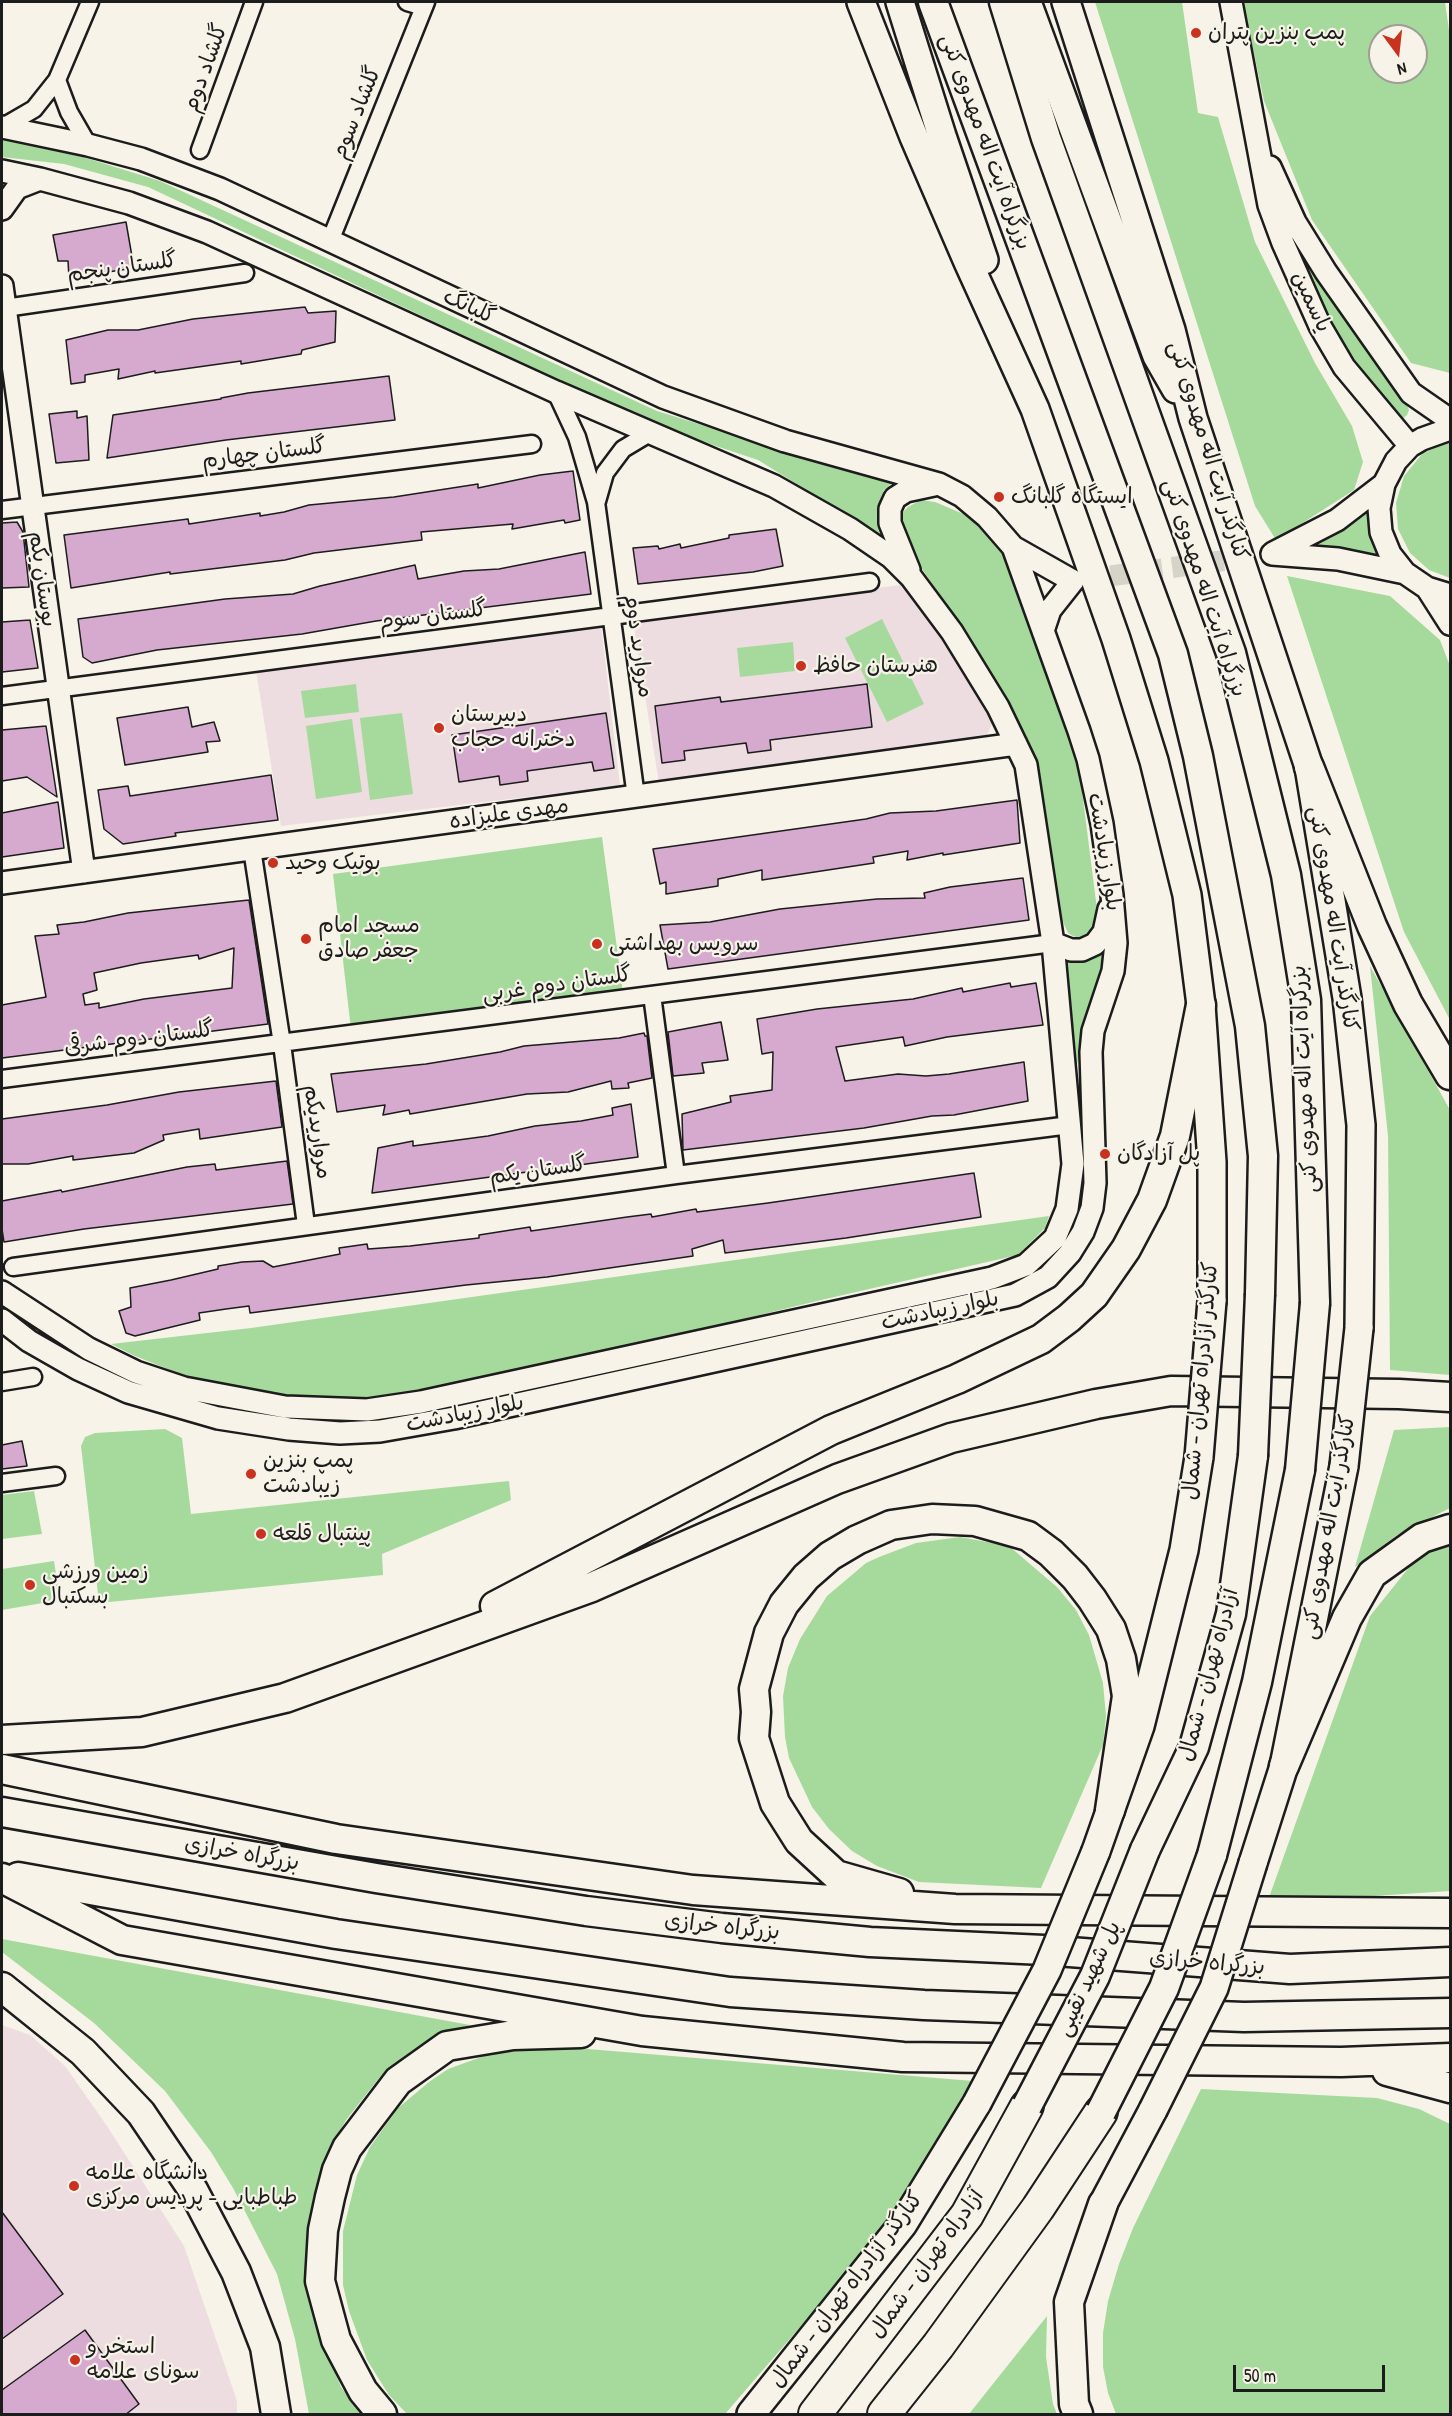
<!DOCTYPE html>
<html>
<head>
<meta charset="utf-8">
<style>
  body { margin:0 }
  #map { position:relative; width:1452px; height:2416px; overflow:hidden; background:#f7f3e8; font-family:"Patrick Hand",sans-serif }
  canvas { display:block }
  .frame { position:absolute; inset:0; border:3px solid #1c1c1c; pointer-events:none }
  .north { position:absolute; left:1368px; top:24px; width:60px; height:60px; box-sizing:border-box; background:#f7f3e8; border:2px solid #9f9d96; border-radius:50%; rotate:165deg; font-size:16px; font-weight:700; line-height:24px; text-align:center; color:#1c1c1c }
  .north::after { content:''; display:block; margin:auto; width:21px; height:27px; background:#c8321e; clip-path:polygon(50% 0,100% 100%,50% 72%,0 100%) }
  .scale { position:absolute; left:1233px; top:2365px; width:152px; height:27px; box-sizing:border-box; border:3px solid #1c1c1c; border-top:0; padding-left:8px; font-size:18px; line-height:21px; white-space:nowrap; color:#1c1c1c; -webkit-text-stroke:4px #f7f3e8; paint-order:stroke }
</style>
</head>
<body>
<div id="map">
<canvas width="1452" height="2416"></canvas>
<div class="frame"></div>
<div class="north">N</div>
<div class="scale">50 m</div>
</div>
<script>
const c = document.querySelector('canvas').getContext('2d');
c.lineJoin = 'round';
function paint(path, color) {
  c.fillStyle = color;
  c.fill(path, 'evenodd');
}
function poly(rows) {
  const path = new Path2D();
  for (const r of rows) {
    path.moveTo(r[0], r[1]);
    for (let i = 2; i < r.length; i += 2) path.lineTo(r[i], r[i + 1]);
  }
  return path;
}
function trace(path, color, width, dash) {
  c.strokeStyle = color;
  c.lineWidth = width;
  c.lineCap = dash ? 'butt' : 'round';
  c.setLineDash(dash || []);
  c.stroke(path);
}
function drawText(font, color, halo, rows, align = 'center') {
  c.font = font + ' "Patrick Hand","Playpen Sans Arabic",sans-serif';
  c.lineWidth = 4.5;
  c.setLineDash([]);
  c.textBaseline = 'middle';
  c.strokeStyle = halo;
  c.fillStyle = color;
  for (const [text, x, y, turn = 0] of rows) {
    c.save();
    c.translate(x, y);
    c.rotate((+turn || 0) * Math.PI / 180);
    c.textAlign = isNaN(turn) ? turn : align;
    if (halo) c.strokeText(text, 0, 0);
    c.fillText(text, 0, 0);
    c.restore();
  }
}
paint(poly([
  [907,584,992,711,993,722,986,737,659,783,633,621],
  [601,626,620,786,281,826,256,671],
  [2,2025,30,2035,65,2066,107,2126,184,2246,237,2401,237,2414,2,2414]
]), '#eddde0');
paint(poly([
  [1095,2,1182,2,1198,113,1218,117,1255,242,1315,363,1352,426,1363,462,1354,490,1276,540,1255,506],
  [1243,2,1445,2,1450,37,1450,373,1411,363,1312,220,1264,101],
  [1380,36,1416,36,1416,72,1380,72],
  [2,140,83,157,160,181,657,411,815,460,896,480,884,490,879,503,877,515,884,538,758,460,656,426,148,187,64,164,2,157],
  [1272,189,1400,390,1409,410,1407,415,1401,420,1384,406,1329,330],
  [1450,441,1450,578,1429,570,1410,553,1398,529,1396,503,1404,476,1422,454],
  [921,500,935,502,973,518,987,529,1007,559,1078,760,1098,917,1096,927,1088,938,1082,939,1073,936,1068,933,1063,922,1038,761,961,627,920,566,903,535,898,517,908,507],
  [1372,500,1386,561,1292,547],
  [1287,576,1390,596,1440,640,1450,666,1450,1020,1404,932],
  [882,619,924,704,887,722,845,638],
  [793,642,795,671,740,677,737,648],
  [356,684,359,712,305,718,301,691],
  [402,713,413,794,370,800,360,718],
  [352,719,362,792,316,799,306,726],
  [602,837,624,1000,352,1038,333,874],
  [1105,949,1075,1073,1060,952,1094,956],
  [1370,966,1450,1110,1450,1375,1390,1370,1388,1136],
  [1049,1216,1045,1228,1018,1255,821,1300,437,1394,372,1405,258,1395,188,1377,135,1356,111,1344,251,1328],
  [1450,1427,1450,1508,1397,1535,1355,1567,1394,1430],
  [165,1429,182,1438,191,1514,509,1481,511,1500,382,1554,383,1575,99,1603,81,1446,85,1437,95,1433],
  [34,1491,42,1534,2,1539,2,1495],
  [960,1537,1009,1546,1057,1587,1076,1610,1089,1635,1103,1683,1106,1716,1103,1745,1041,1888,919,1882,877,1866,852,1851,829,1829,812,1807,789,1758,785,1737,783,1696,788,1668,800,1639,827,1596,866,1563,879,1557,916,1543],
  [1450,1538,1450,1891,1267,1903,1370,1616,1411,1565,1442,1542],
  [54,1561,60,1600,2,1610,2,1569],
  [2,1939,470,2025,437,2036,380,2077,346,2120,327,2155,313,2205,307,2231,306,2260,311,2300,329,2358,341,2387,361,2414,309,2414,295,2339,277,2274,233,2188,211,2152,165,2091,94,2023,2,1952],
  [521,2047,564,2047,973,2081,932,2157,851,2268,725,2414,407,2414,389,2395,367,2360,349,2311,343,2285,343,2231,357,2175,370,2147,398,2108,429,2082,448,2069,487,2055],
  [1201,2089,1377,2098,1419,2109,1450,2124,1450,2414,1116,2414,1108,2393,1103,2367,1103,2333,1108,2301,1119,2264,1133,2228],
  [1047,2316,1046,2357,1053,2404,1057,2414,969,2414]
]), '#a6da9c');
const building = poly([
  [126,222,134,268,69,278,68,261,58,261,53,235,126,222],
  [305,307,308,313,336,311,335,342,302,350,301,354,241,364,241,361,155,373,155,371,118,379,119,369,85,375,85,382,71,384,66,340,108,330,138,330,193,319,305,307],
  [389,376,395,420,226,440,107,458,113,415,221,399,221,398,248,393,389,376],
  [77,411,77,418,87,416,89,460,56,463,49,414,77,411],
  [573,471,580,520,565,523,564,520,512,529,513,524,421,532,422,540,314,553,285,560,170,574,170,572,71,588,64,535,188,519,189,524,260,513,260,516,284,512,309,505,394,497,478,484,478,488,540,475,573,471],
  [17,522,23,532,29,587,2,588,2,523,17,522],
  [776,529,783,566,753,572,638,584,633,548,658,546,659,549,680,544,681,548,729,538,729,535,776,529],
  [585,552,591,594,376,621,302,634,157,650,92,663,83,657,78,619,225,599,293,594,320,586,415,565,418,579,464,571,499,569,585,552],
  [30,620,38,668,2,672,2,622,30,620],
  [867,684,872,727,770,740,771,750,748,753,746,743,684,751,685,760,662,763,655,706,720,697,721,702,867,684],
  [188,707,192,727,214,722,220,741,206,742,208,752,125,765,117,718,188,707],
  [606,713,614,768,594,771,592,762,527,771,528,781,500,785,499,776,459,782,452,735,606,713],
  [46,726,57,797,27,777,2,781,2,730,46,726],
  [271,775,278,820,175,833,176,836,123,844,104,829,98,790,128,786,130,796,271,775],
  [1017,800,1020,843,943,855,943,853,907,860,908,851,873,857,874,863,762,880,762,870,718,879,718,886,666,894,666,882,660,884,653,849,866,819,890,813,936,811,1017,800],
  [58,802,64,848,2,857,2,813,58,802],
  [1023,878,1029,920,668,969,660,925,710,922,780,909,877,899,925,898,924,893,950,887,1023,878],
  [249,900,268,1024,2,1058,2,1005,46,997,35,936,59,934,57,925,84,922,128,913,249,900],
  [234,948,232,988,144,999,99,1008,99,1003,85,1005,83,994,97,990,94,973,141,963,198,955,199,959,234,948],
  [1010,983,1011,987,1036,983,1043,1025,947,1037,905,1046,903,1037,836,1047,845,1081,898,1074,926,1076,949,1074,1024,1062,1028,1101,954,1115,932,1116,864,1128,683,1150,682,1114,731,1102,730,1096,772,1090,773,1052,762,1054,757,1019,817,1009,913,999,962,988,963,992,1010,983],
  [721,1022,728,1060,702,1063,704,1073,673,1076,668,1032,721,1022],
  [644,1033,645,1036,647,1036,652,1078,628,1083,629,1088,612,1089,611,1081,568,1092,527,1094,410,1114,409,1110,383,1115,385,1105,337,1112,331,1074,426,1064,500,1052,524,1046,619,1038,644,1033],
  [276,1081,282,1127,200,1139,199,1129,163,1135,164,1140,134,1153,73,1160,73,1156,28,1164,2,1164,2,1119,107,1105,179,1092,276,1081],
  [631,1104,638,1157,372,1193,378,1148,413,1141,413,1146,488,1136,535,1126,581,1121,613,1115,612,1108,631,1104],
  [287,1161,293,1204,84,1229,4,1242,2,1229,2,1201,61,1190,62,1192,187,1167,215,1164,216,1170,287,1161],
  [974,1173,981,1217,846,1238,725,1253,723,1240,692,1249,693,1256,547,1277,466,1285,250,1313,249,1306,226,1309,199,1313,200,1320,135,1336,126,1333,119,1311,131,1307,130,1288,171,1280,218,1269,218,1266,242,1262,263,1261,273,1267,340,1254,339,1248,367,1244,368,1249,410,1246,479,1238,479,1235,530,1227,531,1231,627,1217,651,1214,652,1217,696,1209,697,1212,768,1203,974,1173],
  [22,1441,27,1466,2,1469,2,1445,22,1441],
  [2,2212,63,2294,2,2339,2,2212],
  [85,2330,139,2404,125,2415,2,2415,2,2390,85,2330]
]);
paint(building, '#d5aace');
trace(building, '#1c1c1c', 1.5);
trace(poly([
  [1080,580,1272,554]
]), '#d6d3c9', 21, [21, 10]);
const minor = poly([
  [407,2,424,7],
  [57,80,69,112,88,145],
  [3,127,34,109,57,80,90,2],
  [200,150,254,2],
  [330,241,426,2],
  [5,308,245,273],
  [556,392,577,437,596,502,636,797],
  [597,501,605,473,623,449,648,434],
  [2,510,532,444],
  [2,696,870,582],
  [252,849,282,1044,306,1225],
  [652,995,676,1175],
  [2,1079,1053,943],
  [13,1267,676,1175,1070,1125],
  [2,1382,33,1377],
  [2,1483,56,1476]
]);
const tertiary = poly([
  [1231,2,1269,205,1283,243,1320,326,1344,367,1410,446],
  [2,127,88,145,141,159,220,189,663,397,785,441,939,484,962,496,987,517,1013,547,1079,731,1088,759,1102,824,1112,895,1116,943,1113,971,1093,1031,1091,1052,1095,1183,1092,1208,1083,1232,1070,1253,1048,1277,1015,1295,454,1418,380,1431,340,1433,289,1429,218,1418,128,1392,78,1369,29,1341,2,1320],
  [1270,167,1295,222,1326,272,1411,393,1450,420],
  [2,171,40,179,129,203,207,232,556,392,774,486,850,529,891,557,911,577,952,632,998,707,1026,765,1053,943,1073,1164,1067,1209,1055,1238,1026,1265,992,1278,421,1402,367,1410,285,1407,184,1388,136,1372,89,1349,2,1292],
  [2,209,17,188,40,179],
  [2,286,84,872],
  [1450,429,1422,439,1410,446,1396,461,1384,484,1379,508,1381,532,1390,554,1405,573,1427,588,1450,595],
  [1013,547,1073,581,1050,610,1043,631],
  [1273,553,1337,520,1384,484],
  [1272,554,1338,559,1405,573],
  [909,570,890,523,890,509,895,498,906,491,934,485],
  [1427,588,1450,624],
  [2,883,1016,744],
  [1053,943,1071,950,1082,950,1095,944,1104,932,1109,909]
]);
const primary = poly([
  [861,2,914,137,968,262,1035,409,1116,639,1154,761,1187,895,1201,1005,1212,1162,1212,1301],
  [900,2,942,136,984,260],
  [1027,2,1157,356,1176,389],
  [1066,2,1171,330,1193,418,1309,767,1347,998,1361,1125,1359,1328],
  [1096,1851,1140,1726,1184,1550,1199,1457],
  [1253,1863,1284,1766,1344,1466],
  [1103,2204,1153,2110],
  [751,2414,903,2224,977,2103]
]);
const trunk = poly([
  [933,2,1173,654,1198,756,1250,1026,1263,1156,1260,1294],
  [1004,2,1046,138,1231,653,1286,875,1306,1000,1315,1303],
  [1309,767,1372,926,1408,1004,1450,1075],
  [495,1606,831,1430,957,1379,1041,1339,1069,1318,1094,1295,1126,1249,1152,1200,1175,1136,1201,1005],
  [2,1740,142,1732,285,1698,592,1587,837,1479,951,1438,1096,1404,1171,1391,1399,1394,1450,1397],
  [1284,1766,1347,1618,1372,1574,1422,1538,1450,1529],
  [2,1769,336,1839,693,1890,955,1909,1450,1913],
  [2,1812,376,1878,586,1911,722,1928,870,1942,1044,1950,1290,1969,1450,1962],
  [1145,1850,1194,1747,1231,1614,1253,1456],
  [1212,1855,1257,1682,1300,1470],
  [18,1877,336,1934,730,1992,924,2005,1244,2017,1450,2013],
  [2,1878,122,1940,642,2031,903,2057,1341,2062,1450,2058],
  [899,1893,836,1875,799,1841,775,1803,754,1738,756,1712,754,1689,769,1633,784,1604,806,1577,830,1556,857,1540,891,1525,932,1519,975,1521,1028,1536,1051,1553,1075,1577,1092,1599,1111,1629,1121,1659,1127,1696,1110,1810],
  [2,1987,83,2052,141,2113,193,2190,236,2272,265,2347,276,2414],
  [1387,2071,1450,2088],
  [382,2414,363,2391,336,2340,320,2281,323,2230,330,2197,337,2170,347,2148,398,2081,447,2046,513,2035,581,2033],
  [1078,2414,1074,2404,1069,2302,1103,2204]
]);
const motorway = poly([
  [815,2414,967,2215,1027,2106],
  [884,2414,938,2346,1038,2208,1101,2112]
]);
trace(minor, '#1c1c1c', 21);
trace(tertiary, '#1c1c1c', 26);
trace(primary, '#1c1c1c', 32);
trace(trunk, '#1c1c1c', 33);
trace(motorway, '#1c1c1c', 36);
trace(minor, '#f7f3e8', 16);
trace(tertiary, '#f7f3e8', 21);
trace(primary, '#f7f3e8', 27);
trace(trunk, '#f7f3e8', 28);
trace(motorway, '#f7f3e8', 32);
const primaryBridge = poly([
  [1199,1457,1212,1301],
  [1344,1466,1359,1328],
  [977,2103,1047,1970,1096,1851],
  [1153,2110,1214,1988,1253,1863]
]);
const trunkBridge = poly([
  [1253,1456,1260,1294],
  [1300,1470,1315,1303],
  [1027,2106,1095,1976,1145,1850],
  [1101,2112,1164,1988,1212,1855]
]);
trace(primaryBridge, '#1c1c1c', 32, []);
trace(trunkBridge, '#1c1c1c', 33, []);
trace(primaryBridge, '#f7f3e8', 27);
trace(trunkBridge, '#f7f3e8', 28);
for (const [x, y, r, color] of [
  [1196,33,6,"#c8321e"],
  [999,497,6,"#c8321e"],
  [801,666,6,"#c8321e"],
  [439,728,6,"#c8321e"],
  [273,863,6,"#c8321e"],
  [306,939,6,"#c8321e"],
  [597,944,6,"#c8321e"],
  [1105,1154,6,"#c8321e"],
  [251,1474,6,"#c8321e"],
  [261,1534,6,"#c8321e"],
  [30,1585,6,"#c8321e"],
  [74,2186,6,"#c8321e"],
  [75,2360,6,"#c8321e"]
]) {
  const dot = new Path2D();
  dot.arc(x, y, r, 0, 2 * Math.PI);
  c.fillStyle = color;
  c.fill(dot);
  trace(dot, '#f7f3e8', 2);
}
drawText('22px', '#1c1c1c', '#f7f3e8', [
  ["پمپ بنزین پتران",1208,33],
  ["ایستگاه گلبانگ",1011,497],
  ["هنرستان حافظ",813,666],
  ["دبیرستان",451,715],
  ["دخترانه حجاب",451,740],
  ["بوتیک وحید",285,863],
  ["مسجد امام",318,926],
  ["جعفر صادق",318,951],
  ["سرویس بهداشتی",609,944],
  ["پل آزادگان",1117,1154],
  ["پمپ بنزین",263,1461],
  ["زیبادشت",263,1486],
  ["پینتبال قلعه",273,1534],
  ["زمین ورزشی",42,1572],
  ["بسکتبال",42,1597],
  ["دانشگاه علامه",86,2173],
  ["طباطبایی - پردیس مرکزی",86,2198],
  ["استخر و",87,2347],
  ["سونای علامه",87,2372]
], 'left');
drawText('22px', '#1c1c1c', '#f7f3e8', [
  ["گلشاد دوم",206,68,-70],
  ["گلشاد سوم",357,113,-68],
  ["بزرگراه آیت اله مهدوی کنی",985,142,70],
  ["گلستان پنجم",122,268,-8],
  ["یاسمین",1311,302,65],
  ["گلبانگ",469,307,25],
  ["کنارگذر آیت اله مهدوی کنی",1208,451,73],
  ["گلستان چهارم",264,454,-7],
  ["بوستان یکم",42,579,82],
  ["بزرگراه آیت اله مهدوی کنی",1204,588,72],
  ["گلستان سوم",433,616,-7],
  ["مروارید دوم",638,646,82],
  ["مهدی علیزاده",509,814,-8],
  ["بلوار زیبادشت",1104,852,81],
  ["کنارگذر آیت اله مهدوی کنی",1333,919,81],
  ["گلستان دوم غربی",557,985,-8],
  ["گلستان دوم شرقی",139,1039,-7],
  ["بزرگراه آیت اله مهدوی کنی",1305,1079,-93],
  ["مرواریدیکم",317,1132,82],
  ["گلستان یکم",538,1171,-8],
  ["بلوار زیبادشت",940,1311,-12],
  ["کنارگذر آزادراه تهران - شمال",1201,1381,-85],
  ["بلوار زیبادشت",465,1414,-11],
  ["کنارگذر آیت اله مهدوی کنی",1329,1527,-80],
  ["آزادراه تهران - شمال",1209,1675,-75],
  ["بزرگراه خرازی",242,1854,10],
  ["بزرگراه خرازی",722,1927,6],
  ["بزرگراه خرازی",1207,1963,5],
  ["پل شهید نقیبی",1089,1979,-65],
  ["آزادراه تهران - شمال",927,2264,-54],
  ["کنارگذر آزادراه تهران - شمال",847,2290,-53]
]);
</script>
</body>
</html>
